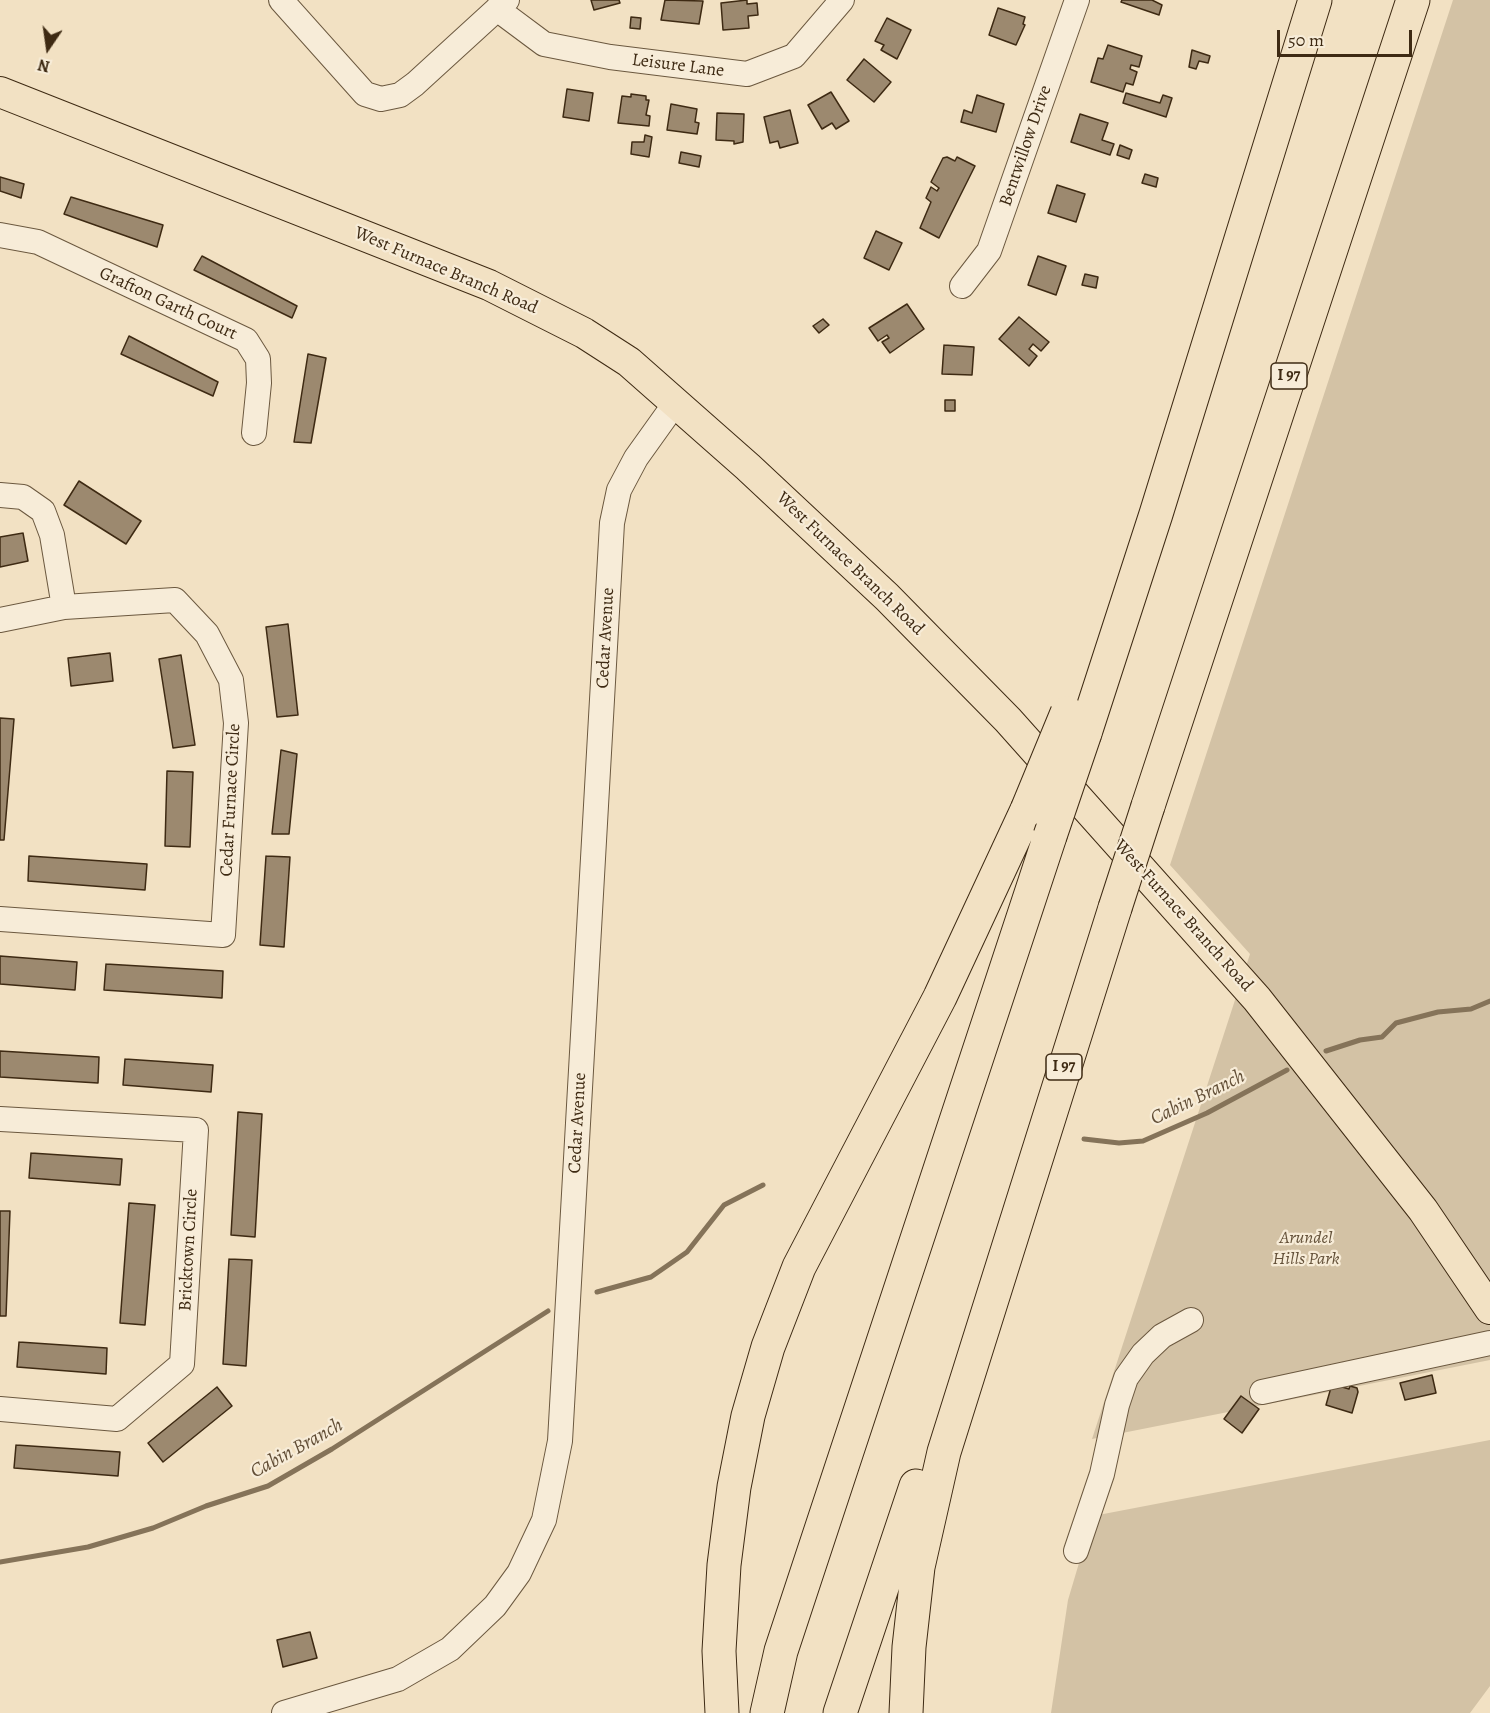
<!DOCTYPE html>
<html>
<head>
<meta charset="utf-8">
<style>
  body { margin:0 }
  #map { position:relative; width:1490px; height:1713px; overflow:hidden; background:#f2e1c3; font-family:Alegreya,serif }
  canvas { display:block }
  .north { position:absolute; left:18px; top:18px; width:60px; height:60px; -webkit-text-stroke:4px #f7ecd8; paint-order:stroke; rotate:193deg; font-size:16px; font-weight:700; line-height:24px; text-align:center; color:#3e2a13 }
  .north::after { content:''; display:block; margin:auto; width:21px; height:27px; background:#3e2a13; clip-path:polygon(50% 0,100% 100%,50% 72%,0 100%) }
  .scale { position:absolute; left:1277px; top:30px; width:135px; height:27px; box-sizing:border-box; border:3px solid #3e2a13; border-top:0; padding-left:8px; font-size:18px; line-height:21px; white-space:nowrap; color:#3e2a13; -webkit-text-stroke:4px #f7ecd8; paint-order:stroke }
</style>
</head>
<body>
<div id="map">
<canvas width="1490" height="1713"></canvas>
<div class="north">N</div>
<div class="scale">50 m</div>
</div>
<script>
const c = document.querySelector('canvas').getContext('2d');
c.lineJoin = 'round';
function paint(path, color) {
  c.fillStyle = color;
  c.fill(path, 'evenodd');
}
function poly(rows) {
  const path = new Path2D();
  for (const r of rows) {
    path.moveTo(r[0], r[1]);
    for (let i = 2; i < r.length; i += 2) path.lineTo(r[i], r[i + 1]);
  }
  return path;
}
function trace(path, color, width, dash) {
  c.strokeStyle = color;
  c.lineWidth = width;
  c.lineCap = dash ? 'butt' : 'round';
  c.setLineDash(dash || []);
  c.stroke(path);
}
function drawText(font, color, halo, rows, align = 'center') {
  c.font = font + ' Alegreya,serif';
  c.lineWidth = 4.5;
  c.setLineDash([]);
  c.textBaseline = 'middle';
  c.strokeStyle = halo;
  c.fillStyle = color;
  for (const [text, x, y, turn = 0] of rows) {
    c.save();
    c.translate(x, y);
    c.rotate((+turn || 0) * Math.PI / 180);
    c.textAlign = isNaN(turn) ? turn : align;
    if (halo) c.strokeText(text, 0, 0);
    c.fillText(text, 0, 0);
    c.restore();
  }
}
paint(poly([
  [1453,0,1490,0,1490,1360,1092,1439,1250,954,1170,865],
  [1490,1440,1490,1686,1470,1713,1051,1713,1068,1600,1093,1516]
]), '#d3c2a5');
trace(poly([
  [1326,1051,1360,1040,1382,1037,1396,1023,1438,1012,1471,1009,1490,1001],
  [1084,1139,1119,1143,1143,1141,1207,1113,1287,1070],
  [597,1292,651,1277,687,1252,724,1205,763,1185],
  [0,1562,88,1547,153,1528,206,1506,268,1486,332,1449,548,1311]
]), '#857359', 5);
const building = poly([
  [619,0,620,3,594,10,591,0,619,0],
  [665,0,703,1,699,24,661,20,665,0],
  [747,0,747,4,757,3,758,15,748,16,749,28,723,30,721,3,747,0],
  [1122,0,1152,0,1162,5,1159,15,1121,2,1122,0],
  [998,8,1025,17,1023,24,1025,25,1016,45,989,35,998,8],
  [631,17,641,18,640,29,630,28,631,17],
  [887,18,911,30,897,59,881,50,884,45,875,41,887,18],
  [1108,45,1142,56,1139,67,1131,65,1130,69,1137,72,1133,85,1126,83,1123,92,1091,82,1098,58,1103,59,1108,45],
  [1192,50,1210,56,1208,63,1199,61,1196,69,1189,67,1192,50],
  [864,59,891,82,874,102,847,80,864,59],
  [567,89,593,93,589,121,563,117,567,89],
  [831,92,849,121,836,129,832,123,822,129,808,105,831,92],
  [1126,93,1160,103,1163,95,1172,98,1166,117,1123,103,1126,93],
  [631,94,646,96,646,100,649,100,646,115,650,116,649,126,618,123,622,96,631,97,631,94],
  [977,95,1004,104,996,132,961,122,964,110,972,113,977,95],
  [671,104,697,109,695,122,699,123,697,134,667,130,671,104],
  [790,110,798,143,780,148,778,141,770,143,764,117,790,110],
  [717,113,744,114,743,142,734,144,734,141,716,140,717,113],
  [1080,114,1108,123,1102,140,1114,144,1110,155,1071,142,1080,114],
  [645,135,652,137,649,157,631,154,632,142,644,142,645,135],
  [1120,145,1132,150,1129,159,1117,155,1120,145],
  [681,152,701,156,699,167,679,163,681,152],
  [947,157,955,161,957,157,975,166,939,238,920,228,931,202,926,198,931,187,937,191,939,188,931,182,943,158,947,157],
  [1145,174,1158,178,1156,187,1142,183,1145,174],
  [0,177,24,184,21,198,0,191,0,177],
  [1057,185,1085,194,1076,222,1048,213,1057,185],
  [71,197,163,225,157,247,64,214,71,197],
  [876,231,902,243,889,270,864,258,876,231],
  [202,256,297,306,292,318,194,270,202,256],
  [1038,256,1066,266,1056,295,1028,285,1038,256],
  [1085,274,1098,277,1096,288,1082,285,1085,274],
  [907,304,924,329,890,353,882,342,889,338,887,335,878,341,869,328,907,304],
  [1019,317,1049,342,1041,351,1033,344,1029,349,1037,356,1029,366,999,339,1019,317],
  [823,319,829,325,819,333,813,326,823,319],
  [129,336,218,382,213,396,121,354,129,336],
  [944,345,974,347,972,375,942,374,944,345],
  [308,354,326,358,311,443,294,442,308,354],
  [945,400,955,400,955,411,945,411,945,400],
  [79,481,141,521,126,544,64,505,79,481],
  [23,533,28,561,0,567,0,537,23,533],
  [288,624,298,715,277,717,266,627,288,624],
  [110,653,113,681,71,686,68,658,110,653],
  [181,655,195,745,173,748,159,659,181,655],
  [0,718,14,719,4,840,0,840,0,718],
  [281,750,297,754,289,834,272,834,281,750],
  [167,771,193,772,190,847,165,846,167,771],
  [29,856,147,864,145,890,28,881,29,856],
  [266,856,290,857,284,947,260,945,266,856],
  [0,956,77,962,75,990,0,984,0,956],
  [106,964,223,971,222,998,104,990,106,964],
  [0,1051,99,1057,98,1083,0,1077,0,1051],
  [125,1059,213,1065,211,1092,123,1085,125,1059],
  [238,1112,262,1114,255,1237,231,1235,238,1112],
  [31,1153,122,1159,120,1185,29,1178,31,1153],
  [129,1203,155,1205,145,1325,120,1323,129,1203],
  [0,1211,10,1211,6,1316,0,1316,0,1211],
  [229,1259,252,1260,246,1366,223,1364,229,1259],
  [19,1342,107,1348,106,1374,17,1367,19,1342],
  [1432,1375,1436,1393,1405,1400,1400,1383,1432,1375],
  [1332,1384,1349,1389,1350,1386,1357,1388,1358,1392,1352,1413,1326,1405,1332,1384],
  [217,1387,232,1406,163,1462,148,1443,217,1387],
  [1241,1396,1259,1409,1242,1433,1224,1419,1241,1396],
  [16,1445,120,1452,118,1476,14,1468,16,1445],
  [310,1632,317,1658,283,1667,277,1640,310,1632]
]);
paint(building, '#9c896f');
trace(building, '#3e2a13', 1.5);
const minor = poly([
  [281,0,365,94,381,99,400,95,415,84,507,0],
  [497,9,544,44,610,57,747,74,794,56,842,0],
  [0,235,38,242,246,340,258,359,259,383,254,433],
  [962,286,989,251,1077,0],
  [0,495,23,497,43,511,52,535,64,607],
  [0,620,64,607,175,600,207,634,231,680,236,723,223,935,0,919],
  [0,1119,196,1130,182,1364,117,1419,0,1409],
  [1262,1392,1490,1343],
  [1076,1551,1102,1474,1117,1405,1126,1378,1143,1354,1162,1336,1191,1320],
  [284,1713,398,1679,450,1649,495,1606,519,1573,544,1520,560,1441,612,523,619,490,636,458,676,402]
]);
const major = poly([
  [0,92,489,285,584,333,629,362,748,467,887,597,1008,720,1257,999,1423,1210,1490,1309]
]);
const highway = poly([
  [1085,733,1156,514,1315,0],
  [1148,806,1413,0],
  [722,1713,719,1651,724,1565,734,1487,748,1416,768,1347,799,1267,940,997,1027,810],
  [767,1713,781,1651,1050,836],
  [840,1713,916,1486],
  [906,1713,909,1647,918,1567,944,1452,1115,908]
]);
trace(minor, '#6b583f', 26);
trace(major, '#3e2a13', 32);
trace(highway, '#3e2a13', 35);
trace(minor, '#f7ecd8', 24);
trace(major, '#f2e1c3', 30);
trace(highway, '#f2e1c3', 33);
const highwayBridge = poly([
  [1027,810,1067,713],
  [1050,836,1085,733],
  [1115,908,1148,806]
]);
trace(highwayBridge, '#3e2a13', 35, []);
trace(highwayBridge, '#f2e1c3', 33);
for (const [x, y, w] of [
  [1289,376,36],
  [1064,1067,36]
]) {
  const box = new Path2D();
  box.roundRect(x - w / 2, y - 13, w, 26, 4.5);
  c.fillStyle = '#f7ecd8';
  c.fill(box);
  trace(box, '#3e2a13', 1.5);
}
drawText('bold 16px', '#3e2a13', null, [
  ["I 97",1289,376],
  ["I 97",1064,1067]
]);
drawText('18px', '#3e2a13', '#f7ecd8', [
  ["Leisure Lane",678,66,7],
  ["Bentwillow Drive",1026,146,-71],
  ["West Furnace Branch Road",446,271,23],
  ["Grafton Garth Court",168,304,25],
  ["West Furnace Branch Road",850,564,44],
  ["Cedar Avenue",606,638,-87],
  ["Cedar Furnace Circle",231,800,-87],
  ["West Furnace Branch Road",1183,916,48],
  ["Cedar Avenue",578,1123,-87],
  ["Bricktown Circle",189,1250,-87]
]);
drawText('italic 18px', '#635038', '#f7ecd8', [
  ["Arundel",1306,1239],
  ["Hills Park",1306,1260]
]);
drawText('italic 20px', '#624e36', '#f7ecd8', [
  ["Cabin Branch",1198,1098,-26],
  ["Cabin Branch",297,1449,-29]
]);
</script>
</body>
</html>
